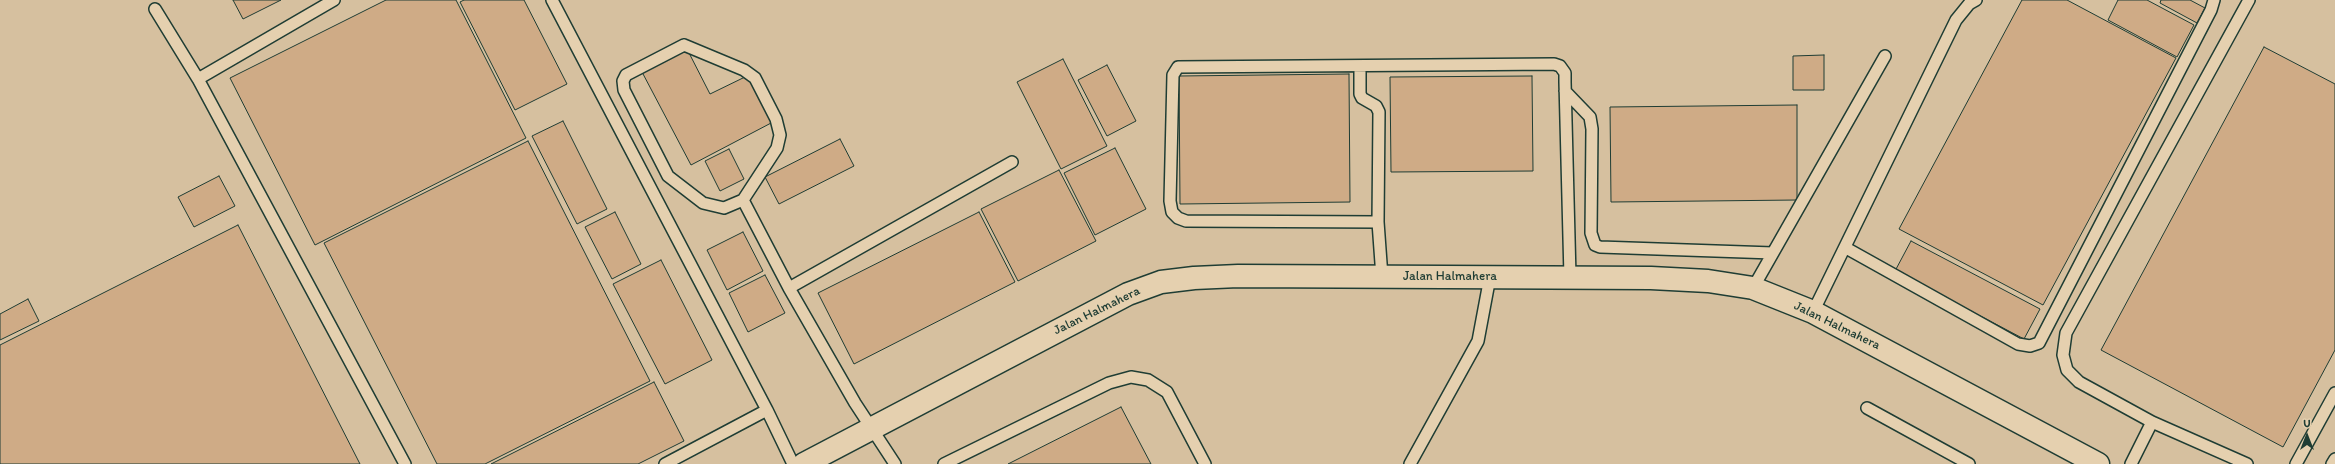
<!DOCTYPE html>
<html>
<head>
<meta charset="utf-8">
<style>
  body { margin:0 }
  #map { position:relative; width:2335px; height:464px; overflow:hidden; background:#e5d0af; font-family:Itim,sans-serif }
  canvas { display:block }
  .north { position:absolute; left:2287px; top:416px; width:40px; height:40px; -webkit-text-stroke:3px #e5d0af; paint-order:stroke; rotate:0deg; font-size:11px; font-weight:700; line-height:16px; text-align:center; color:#1f3d34 }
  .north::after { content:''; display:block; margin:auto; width:14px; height:18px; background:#1f3d34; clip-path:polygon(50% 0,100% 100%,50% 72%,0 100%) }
</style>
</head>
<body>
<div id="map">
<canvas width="2335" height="464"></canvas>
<div class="north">U</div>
</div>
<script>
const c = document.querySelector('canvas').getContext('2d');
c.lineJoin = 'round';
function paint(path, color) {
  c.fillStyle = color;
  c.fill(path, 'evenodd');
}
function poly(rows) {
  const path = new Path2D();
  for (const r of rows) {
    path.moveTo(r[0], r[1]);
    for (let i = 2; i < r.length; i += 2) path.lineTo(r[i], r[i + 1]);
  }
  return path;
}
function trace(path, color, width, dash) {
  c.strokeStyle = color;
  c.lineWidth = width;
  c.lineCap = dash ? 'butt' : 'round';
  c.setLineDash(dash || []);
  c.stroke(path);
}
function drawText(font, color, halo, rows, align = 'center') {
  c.font = font + ' Itim,sans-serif';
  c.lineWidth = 3.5;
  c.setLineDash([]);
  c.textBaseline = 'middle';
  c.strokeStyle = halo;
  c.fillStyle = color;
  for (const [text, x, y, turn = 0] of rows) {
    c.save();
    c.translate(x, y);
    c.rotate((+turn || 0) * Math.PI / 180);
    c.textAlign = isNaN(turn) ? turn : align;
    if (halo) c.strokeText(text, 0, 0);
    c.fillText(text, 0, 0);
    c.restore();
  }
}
paint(poly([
  [0,0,2335,0,2335,464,0,464]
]), '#d6c09f');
const building = poly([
  [233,0,281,0,243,19,233,0],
  [386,0,456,0,526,138,315,245,230,78,386,0],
  [464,0,524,0,567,84,515,110,460,2,464,0],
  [2022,0,2067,0,2176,58,2043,305,1899,229,2022,0],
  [2118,0,2147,0,2194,25,2177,57,2108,20,2118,0],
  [2161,0,2190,0,2205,8,2197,23,2160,3,2161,0],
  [2264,47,2335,84,2335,350,2283,447,2101,350,2264,47],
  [687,49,710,94,747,76,773,122,691,165,642,72,687,49],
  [1824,55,1824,90,1793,90,1793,56,1824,55],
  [1063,59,1107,146,1061,169,1017,82,1063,59],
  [1107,65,1136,121,1107,136,1078,80,1107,65],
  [1349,74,1350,202,1180,204,1179,76,1349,74],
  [1532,76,1533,171,1391,172,1390,77,1532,76],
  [1797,105,1797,200,1611,202,1610,107,1797,105],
  [563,121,607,209,577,224,532,136,563,121],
  [840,139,854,166,779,204,765,177,840,139],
  [528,141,650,381,485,464,437,464,324,243,528,141],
  [1115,148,1146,209,1095,235,1064,173,1115,148],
  [729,149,744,179,720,191,705,161,729,149],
  [1059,170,1096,241,1018,281,981,209,1059,170],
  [219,176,235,206,194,227,178,197,219,176],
  [615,212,641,264,612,279,585,227,615,212],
  [979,212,1015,282,854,364,818,293,979,212],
  [238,225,360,464,0,464,0,345,238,225],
  [743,232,763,271,727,290,707,250,743,232],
  [1911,241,2040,309,2024,339,1895,271,1911,241],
  [661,260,712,360,665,384,613,284,661,260],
  [765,275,785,313,748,332,729,293,765,275],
  [28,299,39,321,0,340,0,314,28,299],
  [654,382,684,441,638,464,491,464,654,382],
  [1121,407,1151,464,1008,464,1121,407]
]);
paint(building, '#cfab86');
trace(building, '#1f3d34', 1);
const lane = poly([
  [552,0,767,410,793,464],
  [155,9,198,79,405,464],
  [684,45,744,70,755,78,776,119,780,135,777,148,743,200,724,208,703,203,668,176,624,90,623,81,626,75,684,45],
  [1360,66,1360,94,1362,98,1376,106,1379,112,1378,222,1382,277],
  [198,79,334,0],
  [1565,91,1590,117,1592,129,1591,233,1595,245,1600,247,1773,253],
  [743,200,789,288],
  [1378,222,1186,221,1178,218,1172,212,1170,201,1173,75,1178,67,1554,64,1560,66,1565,73,1565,82,1570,277],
  [1846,248,2018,344,2030,346,2039,343,2211,10,2214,0],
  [1753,288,1885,56],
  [1813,312,1956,20,1969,4,1976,0],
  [1867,408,1969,464],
  [665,464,767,410],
  [895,464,855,403,789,288,1012,162],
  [944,464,1109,383,1131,377,1148,380,1167,392,1205,464],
  [1410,464,1478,341,1490,277],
  [2131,464,2152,422],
  [2247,464,2152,422,2079,382,2067,370,2063,355,2066,333,2249,0],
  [2296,464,2335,393],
  [2332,464,2335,459]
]);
const street = poly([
  [804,464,1128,294,1161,282,1194,278,1238,276,1651,278,1708,281,1753,288,1813,312,2098,464]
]);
trace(lane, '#1f3d34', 14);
trace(street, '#1f3d34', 25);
trace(lane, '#e5d0af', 11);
trace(street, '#e5d0af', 22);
drawText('13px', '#1f3d34', '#e5d0af', [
  ["Jalan Halmahera",1450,277],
  ["Jalan Halmahera",1097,311,-26],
  ["Jalan Halmahera",1837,326,26]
]);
</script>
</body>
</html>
